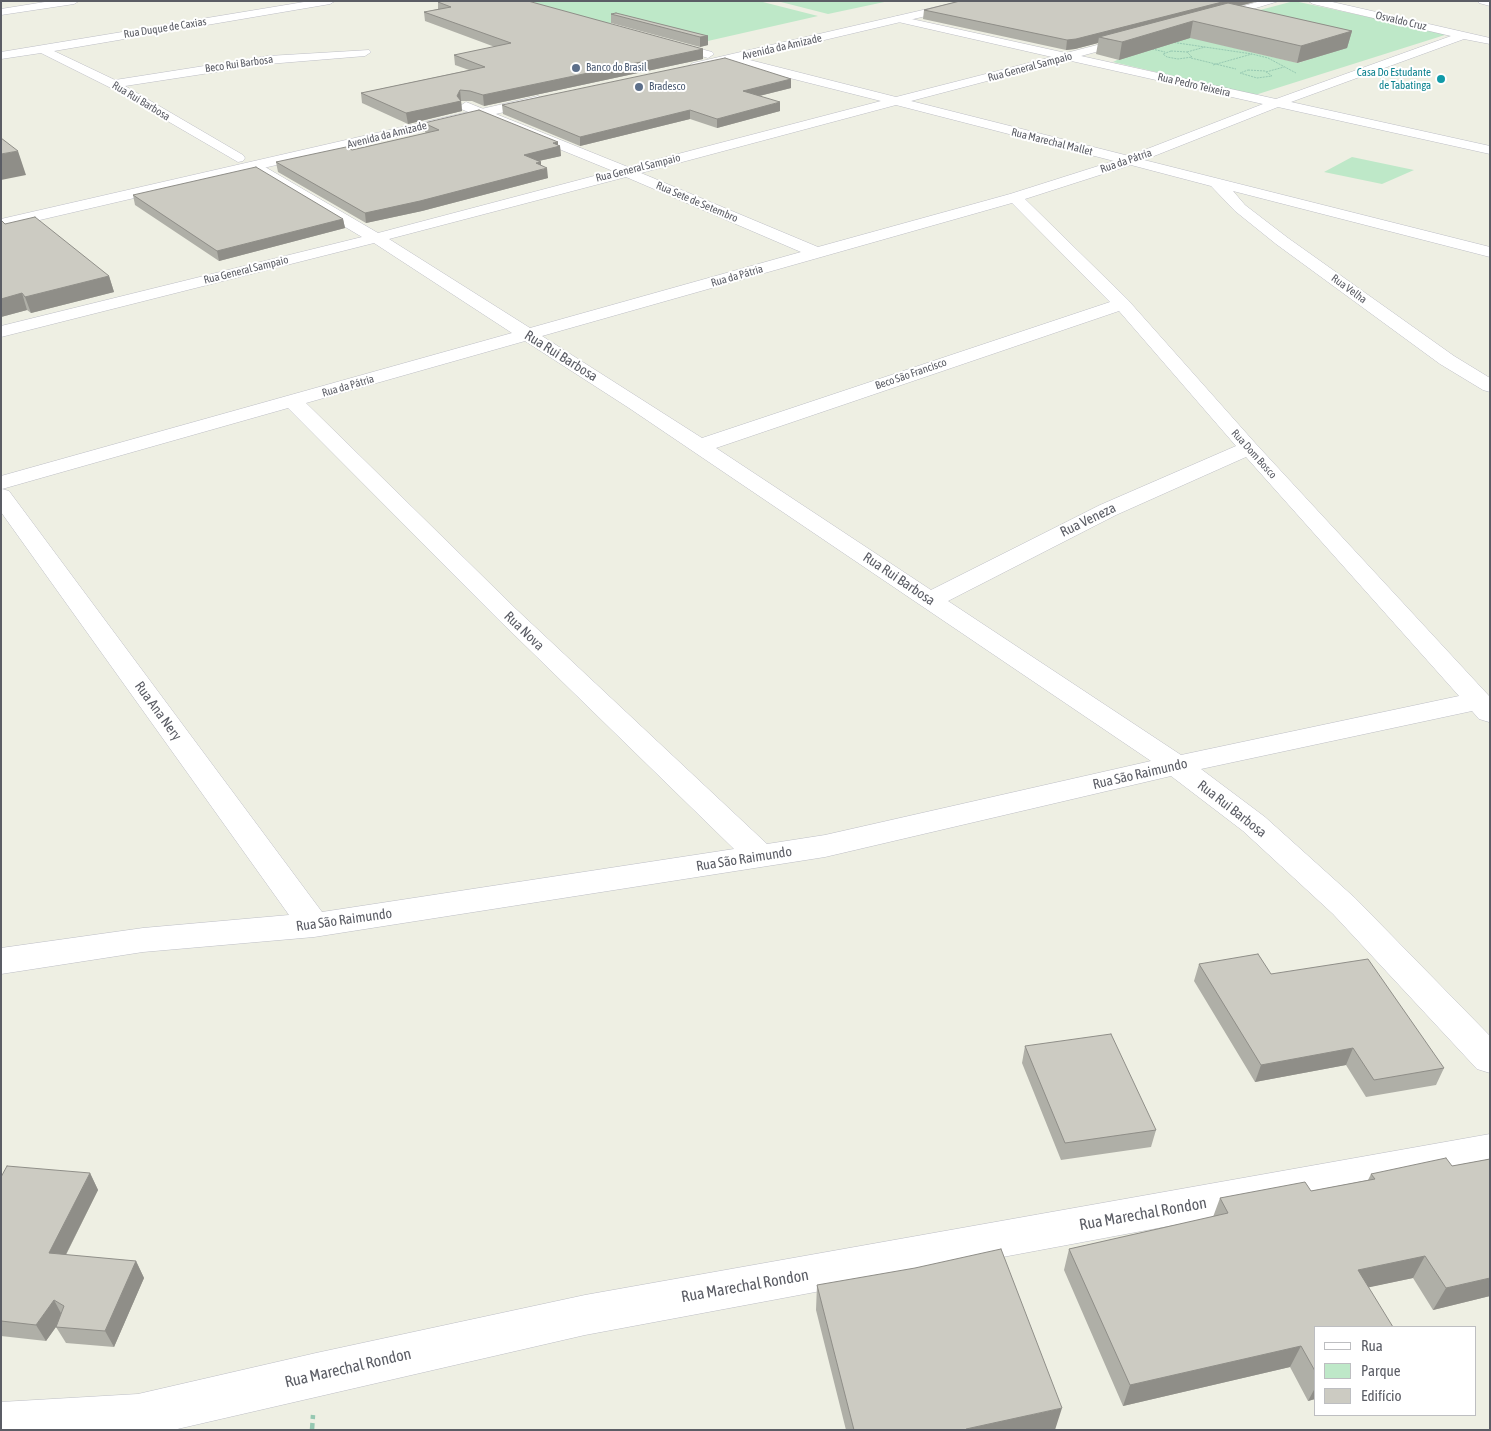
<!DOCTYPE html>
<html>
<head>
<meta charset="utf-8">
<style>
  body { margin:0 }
  #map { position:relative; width:1491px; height:1431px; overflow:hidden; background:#eeefe3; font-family:"Asap Condensed",sans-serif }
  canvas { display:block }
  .frame { position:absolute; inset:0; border:2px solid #5b5d65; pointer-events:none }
  .legend { position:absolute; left:1314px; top:1326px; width:162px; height:90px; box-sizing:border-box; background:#fff; border:1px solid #bdbec1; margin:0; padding:6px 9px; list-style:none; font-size:15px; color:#5b5d65 }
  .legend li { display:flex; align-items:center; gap:10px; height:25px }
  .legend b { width:25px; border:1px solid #bdbec1 }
</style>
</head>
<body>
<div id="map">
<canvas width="1491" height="1431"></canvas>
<div class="frame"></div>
<ul class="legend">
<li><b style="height:6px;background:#fff"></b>Rua</li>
<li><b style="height:14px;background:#bee8c8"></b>Parque</li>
<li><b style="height:14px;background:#cccbc2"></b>Edifício</li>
</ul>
</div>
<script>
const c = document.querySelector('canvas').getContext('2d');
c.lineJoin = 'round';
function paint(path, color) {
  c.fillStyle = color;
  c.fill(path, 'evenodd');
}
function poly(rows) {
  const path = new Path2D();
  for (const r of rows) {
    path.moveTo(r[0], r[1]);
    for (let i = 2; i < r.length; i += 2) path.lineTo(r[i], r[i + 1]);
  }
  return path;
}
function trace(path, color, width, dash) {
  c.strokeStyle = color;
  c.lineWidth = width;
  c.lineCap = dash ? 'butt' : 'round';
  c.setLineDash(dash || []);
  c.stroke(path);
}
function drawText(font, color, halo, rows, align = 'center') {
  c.font = font + ' "Asap Condensed",sans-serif';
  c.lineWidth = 4;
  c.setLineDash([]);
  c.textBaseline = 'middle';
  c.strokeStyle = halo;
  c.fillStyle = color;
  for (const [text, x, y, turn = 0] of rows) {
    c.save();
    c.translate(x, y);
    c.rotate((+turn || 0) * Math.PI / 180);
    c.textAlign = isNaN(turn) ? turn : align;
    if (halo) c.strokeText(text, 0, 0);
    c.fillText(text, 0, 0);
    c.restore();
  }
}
paint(poly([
  [518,1,759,1,818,16,699,43,616,22,606,24],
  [777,1,889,1,828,14],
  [1294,1,1448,34,1255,95,1113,62,1173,33],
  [1218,44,1309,59,1310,59,1298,63],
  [1352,157,1414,170,1382,184,1324,172]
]), '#bee8c8');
const minor = poly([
  [51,1,79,1,74,4,1,15,1,9,51,1],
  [310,1,335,1,330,4,54,51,115,80,268,56,369,50,371,52,365,56,268,64,125,86,243,155,245,158,243,161,238,162,109,87,41,53,1,59,1,52,310,1],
  [1261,1,1279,1,1213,21,1208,18,1209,16,1261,1],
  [1308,1,1328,1,1490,38,1490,44,1464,39,1291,102,1490,146,1490,154,1278,107,1144,160,1490,247,1490,257,1233,191,1245,205,1288,238,1454,356,1490,378,1490,392,1483,390,1440,364,1276,244,1235,211,1211,186,1131,165,1025,199,1128,300,1256,444,1490,697,1489,722,1479,719,1472,711,1201,769,1265,817,1355,898,1490,1036,1490,1073,1477,1069,1333,914,1243,831,1171,776,825,857,314,937,143,952,1,974,1,948,143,928,289,915,1,512,1,476,512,333,374,243,1,337,1,326,362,237,250,170,248,167,250,164,260,164,378,233,613,171,461,109,460,106,466,102,628,167,881,101,726,62,724,59,726,56,730,55,896,97,1052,57,894,21,893,19,894,17,898,16,1066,53,1132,36,1138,39,1136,41,1081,56,1276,99,1451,36,1313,4,1308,1],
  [1067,60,1263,104,1129,156,911,101,1067,60],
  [896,105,1114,161,1010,194,818,247,641,173,896,105],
  [626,177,801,252,530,328,389,239,626,177],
  [1012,203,1110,302,702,438,542,336,1012,203],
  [1119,311,1236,446,1100,505,931,590,716,448,1119,311],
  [525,341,629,408,1151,761,825,835,767,844,516,609,306,403,525,341],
  [288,408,498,619,734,849,322,912,9,491,2,489,288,408],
  [1246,457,1459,696,1181,755,948,601,1116,515,1246,457],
  [1478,1,1490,1,1490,6,1479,3,1478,1],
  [668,40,712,52,714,54,708,58,664,45,662,43,668,40],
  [1490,1134,1490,1166,585,1335,173,1430,1,1430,1,1402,138,1394,316,1353,585,1295,1490,1134]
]);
const secondary = poly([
  [962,1,982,1,977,4,693,71,687,67,693,63,962,1],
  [538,96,544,100,543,103,1,229,1,219,538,96]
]);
trace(minor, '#bdbec5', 1);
trace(secondary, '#bebfc7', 1);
trace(poly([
  [1171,42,1252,54],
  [1152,49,1165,52],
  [1171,51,1187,52,1192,57,1178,59,1167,57,1163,54,1171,51],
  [1187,52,1205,47],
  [1191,58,1236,69],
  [1213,65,1252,54,1268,58,1296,73],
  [1248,70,1265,71,1272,76,1257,78,1240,73,1248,70],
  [1266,72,1284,67]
]), '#96c8b2', 1, [2, 1]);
trace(poly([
  [312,1430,313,1415]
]), '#96c8b2', 4.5, [7, 4]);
paint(minor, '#fff');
paint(secondary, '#fff');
paint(poly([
  [960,1,1258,1,1240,6,1352,31,1347,48,1297,63,1190,38,1119,60,1096,54,1098,43,1075,49,1066,50,923,19,924,10],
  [438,2,703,49,703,59,484,106,472,101,461,101,462,111,408,124,362,103,361,93,469,70,455,65,454,55,495,47,425,21,424,12,438,9],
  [611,14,708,36,708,45,700,47,611,23],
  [791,79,791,88,759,96,780,111,717,128,690,119,580,146,503,114,502,105],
  [424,123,558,145,560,146,561,156,539,161,541,162,541,166,548,178,422,211,366,223,278,172,276,162,352,150,426,133,425,132],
  [133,195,343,219,345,228,219,261,135,205],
  [1,220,5,224,109,276,114,292,31,313,27,310,1,317],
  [1199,964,1271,974,1444,1068,1436,1085,1366,1097,1346,1065,1255,1082,1194,981],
  [1025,1046,1156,1130,1151,1147,1061,1160,1022,1063],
  [1490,1159,1490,1296,1433,1310,1413,1278,1369,1287,1315,1327,1315,1399,1308,1401,1290,1367,1123,1406,1064,1270,1069,1249,1213,1217,1220,1198,1311,1191,1368,1180,1371,1174,1452,1166],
  [90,1173,98,1190,66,1255,136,1261,144,1278,114,1347,66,1343,56,1327,46,1341,1,1336,1,1177],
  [817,1285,1055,1430,846,1430,816,1310]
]), '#afafa7');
paint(poly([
  [1226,1,1258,1,1110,40,1099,37,1098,43,1075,49,1066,50,1067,40],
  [1193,21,1190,38,1119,60,1122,42],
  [1352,31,1347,48,1297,63,1301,46],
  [708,36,708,45,700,47,700,37],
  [703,49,703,59,484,106,483,95],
  [791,79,791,88,743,100,743,91],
  [460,90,462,111,408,124,406,113,457,96],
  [780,102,780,111,717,128,717,119],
  [690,110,690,119,580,146,580,137],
  [558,142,558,146,560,146,561,156,525,164,524,155,553,143],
  [18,151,26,175,1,180,1,154],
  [541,162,541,170,547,168,548,178,422,211,366,223,365,213],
  [343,219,345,228,219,261,217,251],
  [109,276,114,292,31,313,25,297],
  [22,293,27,310,1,317,1,299],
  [1353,1048,1346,1065,1255,1082,1261,1065],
  [90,1173,98,1190,58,1270,49,1253],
  [1425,1256,1413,1278,1347,1292,1358,1270],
  [136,1261,144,1278,114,1347,105,1331],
  [1490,1278,1490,1296,1433,1310,1446,1288],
  [54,1300,63,1317,46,1341,36,1325],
  [1301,1346,1290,1367,1123,1406,1130,1385],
  [1315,1388,1315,1399,1308,1401],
  [1062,1408,1055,1430,966,1430,966,1429]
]), '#8f8e88');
const building = poly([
  [442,1,528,1,703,49,483,95,470,91,460,90,457,96,461,101,406,113,361,93,485,67,454,55,511,43,424,12,451,7,438,2,442,1],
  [960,1,1226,1,1076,39,1067,40,924,10,960,1],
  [1228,3,1352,31,1301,46,1193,21,1122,42,1099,37,1228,3],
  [616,13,708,36,700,37,611,14,616,13],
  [725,58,791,79,743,91,780,102,717,119,690,110,580,137,502,105,725,58],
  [479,110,558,142,553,143,560,146,524,155,541,162,536,163,547,168,420,201,365,213,276,162,346,147,352,150,439,130,424,123,479,110],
  [1,138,18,151,1,154,1,138],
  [256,167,343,219,217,251,133,195,256,167],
  [35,217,109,276,25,297,22,293,1,299,1,220,5,224,35,217],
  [1258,954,1271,974,1368,959,1444,1068,1374,1080,1353,1048,1261,1065,1199,964,1258,954],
  [1111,1034,1156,1130,1065,1143,1025,1046,1111,1034],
  [1446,1158,1452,1166,1490,1159,1490,1278,1446,1288,1425,1256,1358,1270,1393,1327,1315,1327,1315,1371,1301,1346,1130,1385,1069,1249,1228,1213,1220,1198,1305,1182,1311,1191,1375,1179,1371,1174,1446,1158],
  [7,1166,90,1173,49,1253,136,1261,105,1331,56,1327,64,1306,54,1300,36,1325,1,1321,1,1177,7,1166],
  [1001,1249,1062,1408,966,1429,966,1430,854,1430,817,1285,915,1268,1001,1249]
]);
paint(building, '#cccbc2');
trace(building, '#8f8e88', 1);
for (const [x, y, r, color] of [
  [576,68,5,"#5c6f8a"],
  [1441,79,5,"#0f9aa8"],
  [639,87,5,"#5c6f8a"]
]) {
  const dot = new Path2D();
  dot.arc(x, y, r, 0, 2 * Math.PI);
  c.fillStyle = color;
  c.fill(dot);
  trace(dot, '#fff', 2);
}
drawText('11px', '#5b5d65', '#fff', [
  ["Osvaldo Cruz",1401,21,13],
  ["Rua Duque de Caxias",165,28,-9],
  ["Avenida da Amizade",782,47,-13],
  ["Beco Rui Barbosa",239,64,-8],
  ["Rua General Sampaio",1030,67,-15],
  ["Rua Pedro Teixeira",1194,85,13],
  ["Rua Rui Barbosa",141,101,31],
  ["Avenida da Amizade",387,135,-14],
  ["Rua Marechal Mallet",1052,142,14],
  ["Rua da Pátria",1126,161,-19],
  ["Rua General Sampaio",638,168,-14],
  ["Rua Sete de Setembro",697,202,23],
  ["Rua General Sampaio",246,270,-14],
  ["Rua da Pátria",737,276,-16],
  ["Rua Velha",1349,289,36],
  ["Beco São Francisco",911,374,-19],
  ["Rua da Pátria",348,386,-16],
  ["Rua Dom Bosco",1254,454,48]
]);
drawText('11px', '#4e5e75', '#fff', [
  ["Banco do Brasil",586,68],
  ["Bradesco",649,87]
], 'left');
drawText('11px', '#0d838f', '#fff', [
  ["Casa Do Estudante",1431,73],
  ["de Tabatinga",1431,86]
], 'right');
drawText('14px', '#5b5d65', '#fff', [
  ["Rua Rui Barbosa",561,356,32],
  ["Rua Veneza",1088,520,-26],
  ["Rua Rui Barbosa",899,579,34],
  ["Rua Nova",524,631,44],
  ["Rua Ana Nery",158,711,54],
  ["Rua São Raimundo",1140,774,-13],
  ["Rua Rui Barbosa",1232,809,38],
  ["Rua São Raimundo",744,859,-9],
  ["Rua São Raimundo",344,920,-8]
]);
drawText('16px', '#5b5d65', '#fff', [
  ["Rua Marechal Rondon",1143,1214,-10],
  ["Rua Marechal Rondon",745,1286,-10],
  ["Rua Marechal Rondon",348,1368,-13]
]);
</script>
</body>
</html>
